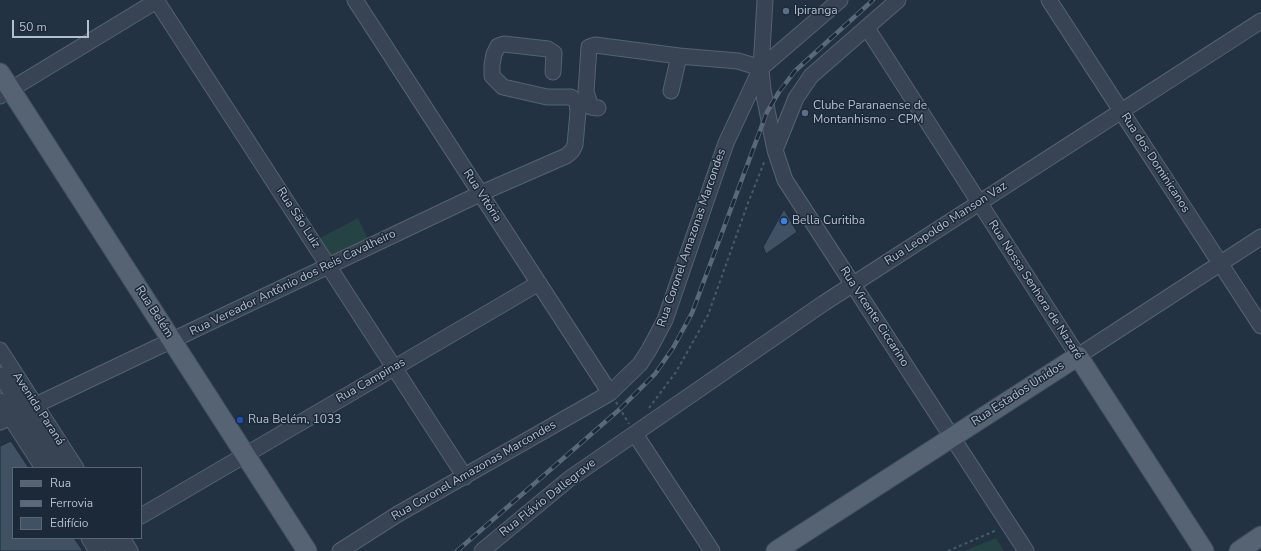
<!DOCTYPE html>
<html>
<head>
<meta charset="utf-8">
<style>
  body { margin:0 }
  #map { position:relative; width:1261px; height:551px; overflow:hidden; background:#233243; font-family:"Nunito Sans",sans-serif }
  canvas { display:block }
  .legend { position:absolute; left:12px; top:467px; width:130px; height:72px; box-sizing:border-box; background:#1c2938; border:1px solid #596574; margin:0; padding:5px 7px; list-style:none; font-size:12px; color:#b4bfcd }
  .legend li { display:flex; align-items:center; gap:8px; height:20px }
  .legend b { width:20px; border:1px solid #596574 }
  .scale { position:absolute; left:12px; top:20px; width:77px; height:18px; box-sizing:border-box; border:2px solid #b4bfcd; border-top:0; padding-left:5px; font-size:12px; line-height:14px; white-space:nowrap; color:#b4bfcd; -webkit-text-stroke:3px #1c2938; paint-order:stroke }
</style>
</head>
<body>
<div id="map">
<canvas width="1261" height="551"></canvas>
<ul class="legend">
<li><b style="height:5px;background:#556373"></b>Rua</li>
<li><b style="height:5px;background:#59687a"></b>Ferrovia</li>
<li><b style="height:11px;background:#3f5163"></b>Edifício</li>
</ul>
<div class="scale">50 m</div>
</div>
<script>
const c = document.querySelector('canvas').getContext('2d');
c.lineJoin = 'round';
function paint(path, color) {
  c.fillStyle = color;
  c.fill(path, 'evenodd');
}
function poly(rows) {
  const path = new Path2D();
  for (const r of rows) {
    path.moveTo(r[0], r[1]);
    for (let i = 2; i < r.length; i += 2) path.lineTo(r[i], r[i + 1]);
  }
  return path;
}
function trace(path, color, width, dash) {
  c.strokeStyle = color;
  c.lineWidth = width;
  c.lineCap = dash ? 'butt' : 'round';
  c.setLineDash(dash || []);
  c.stroke(path);
}
function drawText(font, color, halo, rows, align = 'center') {
  c.font = font + ' "Nunito Sans",sans-serif';
  c.lineWidth = 3;
  c.setLineDash([]);
  c.textBaseline = 'middle';
  c.strokeStyle = halo;
  c.fillStyle = color;
  for (const [text, x, y, turn = 0] of rows) {
    c.save();
    c.translate(x, y);
    c.rotate((+turn || 0) * Math.PI / 180);
    c.textAlign = isNaN(turn) ? turn : align;
    if (halo) c.strokeText(text, 0, 0);
    c.fillText(text, 0, 0);
    c.restore();
  }
}
paint(poly([
  [358,218,368,239,330,258,320,238],
  [996,538,1004,551,964,551]
]), '#254244');
const building = poly([
  [784,209,797,232,766,254,763,247,784,209],
  [11,441,29,468,13,468,13,538,74,538,83,551,0,551,0,446,11,441]
]);
paint(building, '#3f5163');
trace(building, '#1e2b3a', 1);
const minor = poly([
  [156,0,465,477],
  [355,0,610,393],
  [1049,0,1261,326],
  [867,28,1078,356,1261,237],
  [761,68,840,0],
  [761,69,763,90,775,150,785,180,1026,551],
  [671,91,679,56,738,61,761,68],
  [0,96,158,0],
  [598,108,591,107,586,92,589,47,595,45,679,56],
  [775,150,796,98,811,76,898,0],
  [0,350,76,468],
  [0,375,60,468],
  [0,401,43,468],
  [0,422,486,191,566,156,572,151,575,145,578,112,577,102,571,97,547,97,503,87,492,76,492,65,494,54,498,46,504,44,548,49,554,53,553,72],
  [635,434,712,551],
  [141,516,539,283],
  [89,538,97,551],
  [106,538,114,551],
  [122,538,130,551],
  [340,551,398,514,610,393,640,364,649,350,665,320,726,143,761,68,765,0],
  [482,551,569,479,824,303,1261,21]
]);
const major = poly([
  [0,73,307,551],
  [776,551,1078,356,1204,551],
  [1239,551,1261,536]
]);
trace(minor, '#556270', 17);
trace(major, '#414d5c', 21);
trace(poly([
  [616,402,629,424],
  [649,408,676,372,708,315,748,203,765,160],
  [948,551,997,530]
]), '#435f61', 2, [3, 3]);
trace(minor, '#384453', 15);
trace(major, '#556373', 19);
const rail = poly([
  [457,551,620,409,655,374,673,348,692,313,767,112,779,92,795,71,873,0]
]);
trace(rail, '#59687a', 4.5);
trace(rail, '#1c2938', 3, [9]);
for (const [x, y, r, color] of [
  [786,11,4,"#5c6f8a"],
  [805,113,4,"#5c6f8a"],
  [784,221,4,"#3f7fe0"],
  [240,420,4,"#1a4fb4"]
]) {
  const dot = new Path2D();
  dot.arc(x, y, r, 0, 2 * Math.PI);
  c.fillStyle = color;
  c.fill(dot);
  trace(dot, '#1c2938', 1.5);
}
drawText('12px', '#b4bfcd', '#1c2938', [
  ["Ipiranga",794,11],
  ["Clube Paranaense de",813,106],
  ["Montanhismo - CPM",813,120],
  ["Bella Curitiba",792,221],
  ["Rua Belém, 1033",248,420]
], 'left');
drawText('12px', '#b4bfcd', '#1c2938', [
  ["Rua dos Dominicanos",1155,163,57],
  ["Rua Vitória",482,196,57],
  ["Rua São Luiz",298,218,57],
  ["Rua Leopoldo Manson Vaz",946,224,-33],
  ["Rua Coronel Amazonas Marcondes",692,238,-71],
  ["Rua Vereador Antônio dos Reis Cavalheiro",293,283,-26],
  ["Rua Nossa Senhora de Nazaré",1035,290,57],
  ["Rua Belém",154,312,57],
  ["Rua Vicente Ciccarino",874,317,57],
  ["Rua Campinas",371,381,-30],
  ["Rua Estados Unidos",1018,394,-33],
  ["Avenida Paraná",38,409,57],
  ["Rua Coronel Amazonas Marcondes",474,471,-30],
  ["Rua Flávio Dallegrave",548,498,-38]
]);
</script>
</body>
</html>
